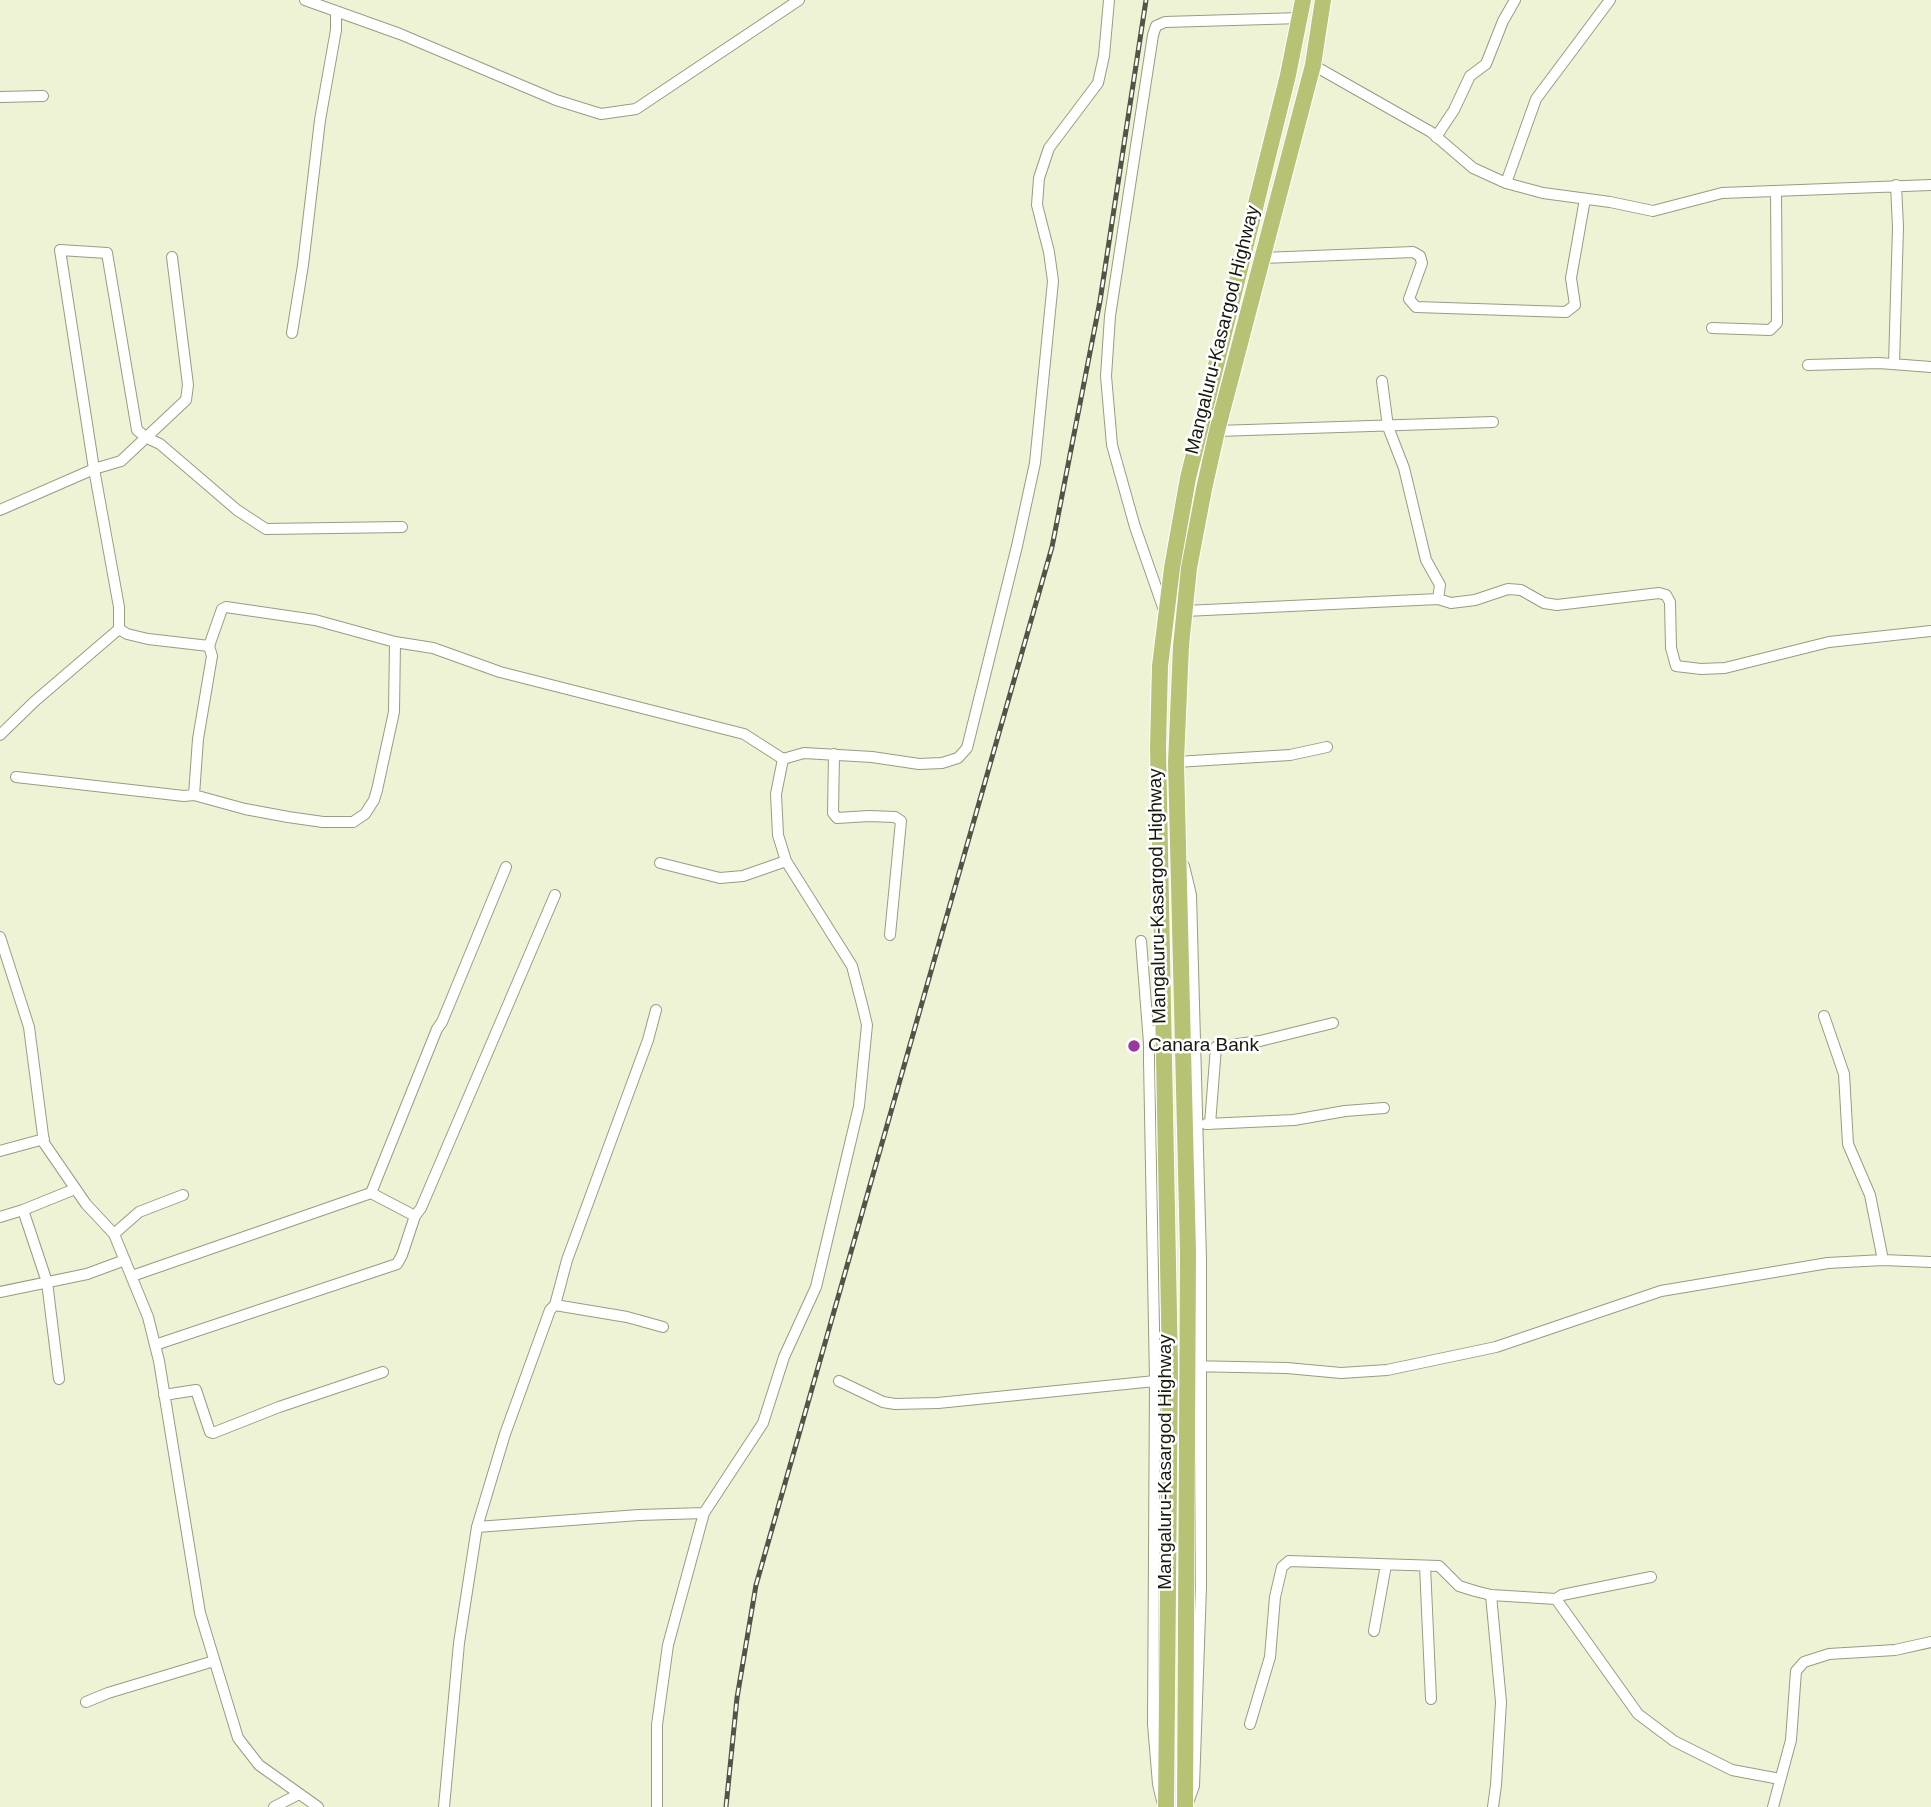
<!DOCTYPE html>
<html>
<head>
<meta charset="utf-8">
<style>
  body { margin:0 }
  canvas { display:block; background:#eff3d6 }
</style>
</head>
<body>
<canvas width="1931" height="1807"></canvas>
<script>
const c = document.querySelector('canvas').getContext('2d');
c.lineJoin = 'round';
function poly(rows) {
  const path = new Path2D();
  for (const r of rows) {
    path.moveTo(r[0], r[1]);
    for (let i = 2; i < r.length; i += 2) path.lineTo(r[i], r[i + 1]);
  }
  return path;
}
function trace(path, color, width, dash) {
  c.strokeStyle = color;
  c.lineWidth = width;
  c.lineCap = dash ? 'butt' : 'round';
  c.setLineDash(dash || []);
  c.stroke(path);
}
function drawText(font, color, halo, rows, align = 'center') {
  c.font = font + ' Arial,sans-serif';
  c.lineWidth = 5;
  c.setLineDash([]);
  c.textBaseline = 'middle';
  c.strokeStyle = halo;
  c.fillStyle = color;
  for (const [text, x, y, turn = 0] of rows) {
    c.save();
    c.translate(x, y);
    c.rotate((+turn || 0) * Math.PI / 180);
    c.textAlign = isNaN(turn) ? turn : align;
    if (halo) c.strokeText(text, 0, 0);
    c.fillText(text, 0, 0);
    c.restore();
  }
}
const minor = poly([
  [305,0,400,34,556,100,601,114,636,109,799,0],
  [1313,65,1431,132,1473,168,1506,183,1543,193,1610,202,1653,211,1722,193,1931,185],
  [0,97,43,96],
  [1436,137,1454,110,1470,76,1486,64,1503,21,1515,0],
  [1506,183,1536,99,1610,0],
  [1263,258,1413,252,1420,256,1422,263,1409,299,1416,307,1566,312,1575,305,1571,278,1585,199],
  [1712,328,1770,330,1777,323,1776,191],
  [292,333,303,265,320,120,336,30,336,11],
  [1894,364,1898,227,1896,185],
  [1808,365,1879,363,1931,367],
  [1382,381,1388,427,1404,468,1426,560,1440,585,1438,599],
  [1217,431,1493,422],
  [0,510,94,469,121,461,186,400,188,385,172,257],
  [1164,610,1135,527,1112,445,1106,376,1110,316,1153,35,1156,26,1165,22,1301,18],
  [1185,611,1438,599,1451,603,1475,600,1508,589,1521,590,1544,603,1557,605,1659,593,1666,595,1670,602,1671,648,1676,666,1701,669,1725,668,1829,642,1931,631],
  [119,629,127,634,148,639,209,646,212,656,198,739,194,795],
  [209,646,222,609,226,607,315,620,395,642,433,648,500,672,744,734,783,759],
  [0,735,35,701,119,629,119,607,94,469,60,250,107,253,137,430,147,438,160,444,237,510,266,529,402,527],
  [834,754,833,813,837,818,869,816,895,817,901,821,890,935],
  [783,759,804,753,872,757,919,764,942,763,958,758,967,748,1017,546,1035,463,1053,281,1049,252,1037,205,1039,178,1049,148,1098,83,1104,56,1109,0],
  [1176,762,1290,755,1327,747],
  [16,777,184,796,194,795,245,809,288,817,323,822,353,822,365,814,374,800,377,790,394,712,395,642],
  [660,863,720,878,743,876,786,861],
  [1184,866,1191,895,1201,1259,1201,1587,1194,1786,1189,1800],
  [0,937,29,1027,44,1143,86,1204,114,1234,148,1317,159,1361,200,1613,238,1738,259,1765,318,1807],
  [1141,941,1149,1043],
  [1824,1016,1844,1074,1848,1144,1870,1195,1883,1260],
  [1206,1124,1294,1120,1345,1111,1384,1108],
  [1210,1124,1216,1047,1260,1041,1333,1023],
  [0,1151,44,1139],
  [371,1193,437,1029,442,1022,506,867],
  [23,1210,47,1282,59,1379],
  [0,1217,23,1210,75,1189],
  [114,1234,139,1212,183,1195],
  [132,1276,371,1193,415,1216],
  [0,1292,87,1274,125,1260],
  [555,1305,627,1317,663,1327],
  [155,1345,397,1264,402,1255,415,1216,421,1208,555,895],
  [1155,1368,1188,1366,1287,1368,1341,1373,1387,1370,1496,1347,1661,1291,1828,1263,1883,1260,1931,1262],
  [839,1381,883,1402,895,1404,938,1403,1155,1381],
  [164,1395,196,1390,210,1432,213,1433,279,1407,383,1372],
  [477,1527,639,1515,704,1513],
  [1425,1566,1431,1699],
  [1491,1595,1501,1702,1496,1785,1493,1807],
  [1556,1599,1638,1714,1674,1741,1732,1770,1780,1779],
  [1374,1631,1386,1565],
  [86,1702,108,1693,214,1661],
  [1250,1724,1270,1657,1275,1597,1282,1567,1289,1561,1439,1566,1459,1586,1475,1591,1491,1595,1556,1599,1562,1595,1651,1577],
  [1162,1801,1158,1784,1153,1724,1155,1381,1149,1060,1149,1045,1154,1033,1163,1022],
  [274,1807,299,1794],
  [444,1807,459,1643,477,1527,505,1434,550,1310,555,1305,567,1260,648,1040,656,1010],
  [657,1807,657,1725,668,1645,704,1513,763,1423,784,1357,816,1287,859,1106,867,1025,863,1008,852,966,786,861,778,835,776,794,783,759],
  [1773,1807,1791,1740,1796,1671,1804,1662,1829,1654,1895,1650,1931,1642]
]);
const highway = poly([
  [1166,1807,1170,1366,1158,748,1160,666,1172,568,1188,478,1288,75,1303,0],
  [1185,1807,1188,1253,1176,762,1181,646,1189,568,1204,489,1217,431,1313,65,1323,0]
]);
trace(minor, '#989c81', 12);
trace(highway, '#fff', 18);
trace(minor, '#fff', 10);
trace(highway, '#b8c274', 16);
const rail = poly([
  [726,1807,737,1698,756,1585,1052,547,1100,301,1146,0]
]);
trace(rail, '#525444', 5);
trace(rail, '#fff', 2.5, [8]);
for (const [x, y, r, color] of [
  [1134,1046,7,"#9838a0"]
]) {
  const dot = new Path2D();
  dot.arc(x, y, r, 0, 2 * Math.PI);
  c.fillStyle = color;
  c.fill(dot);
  trace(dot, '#fff', 2.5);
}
drawText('19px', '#17190e', '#fff', [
  ["Mangaluru-Kasargod Highway",1223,330,-76],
  ["Mangaluru-Kasargod Highway",1158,896,-91],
  ["Mangaluru-Kasargod Highway",1166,1462,-90]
]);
drawText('19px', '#17190e', '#fff', [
  ["Canara Bank",1148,1046]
], 'left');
</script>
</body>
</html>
